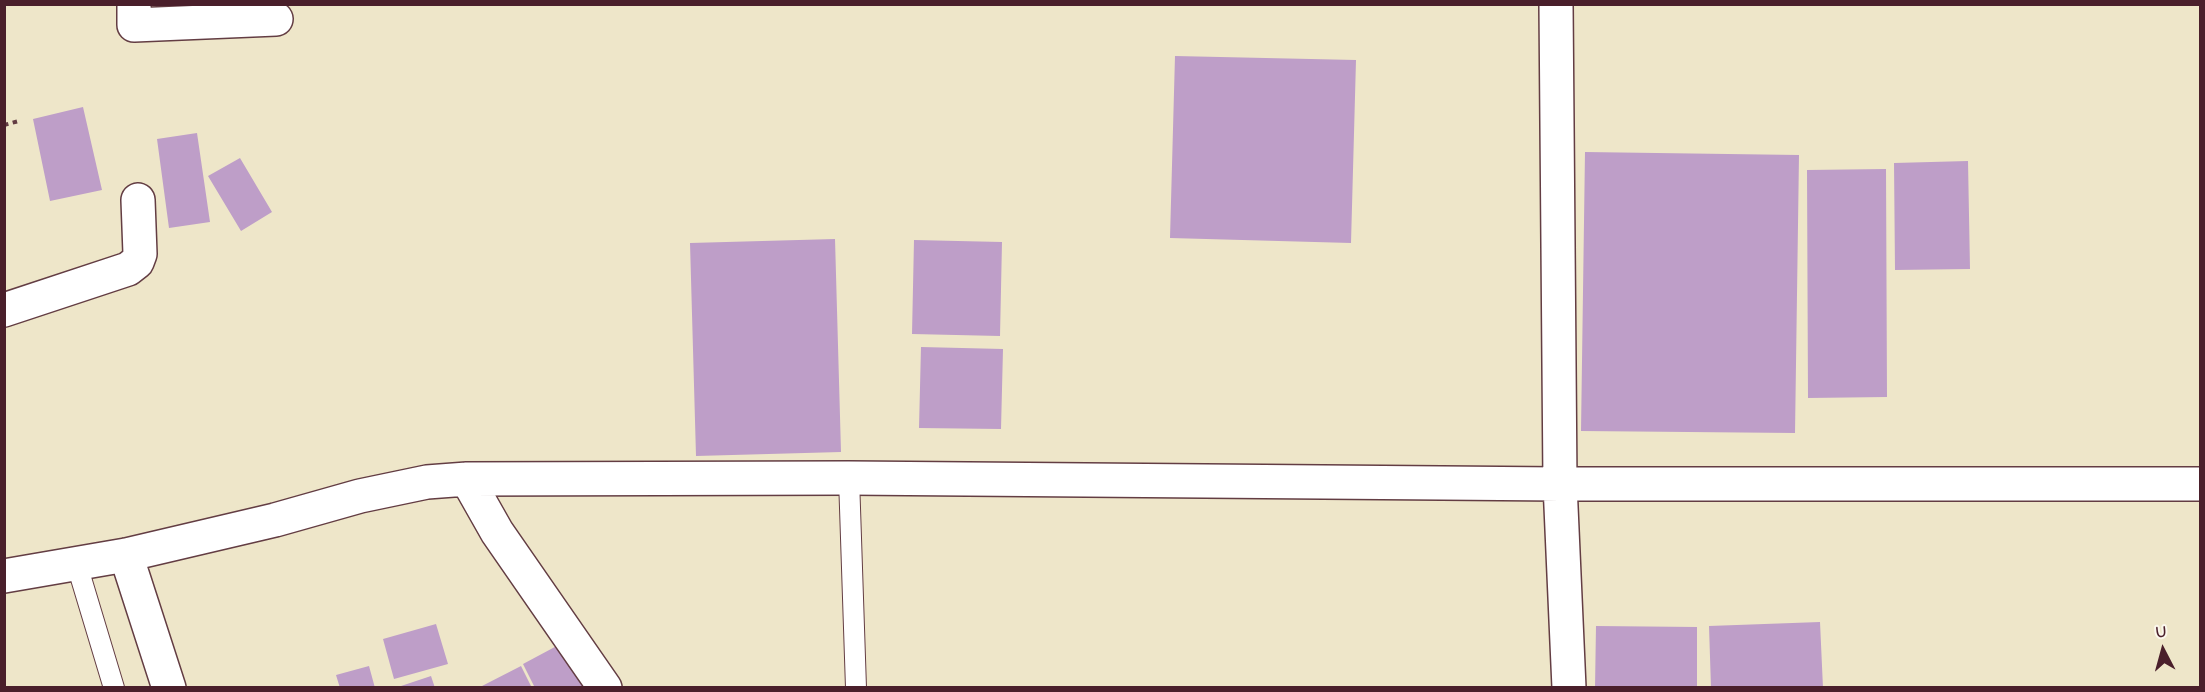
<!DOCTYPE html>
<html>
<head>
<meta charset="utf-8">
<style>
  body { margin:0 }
  #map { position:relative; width:2205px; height:692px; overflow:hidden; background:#eee6c9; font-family:"Comic Neue",sans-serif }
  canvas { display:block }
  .frame { position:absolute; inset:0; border:6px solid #4a1f2b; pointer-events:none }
  .north { position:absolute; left:2133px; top:620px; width:60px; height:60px; -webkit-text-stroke:4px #fbf7ec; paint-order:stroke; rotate:354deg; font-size:16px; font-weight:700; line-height:24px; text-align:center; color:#4a1f2b }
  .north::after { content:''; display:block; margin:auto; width:21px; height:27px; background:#4a1f2b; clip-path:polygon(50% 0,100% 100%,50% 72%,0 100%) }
</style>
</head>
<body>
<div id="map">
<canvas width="2205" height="692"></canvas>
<div class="frame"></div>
<div class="north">U</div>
</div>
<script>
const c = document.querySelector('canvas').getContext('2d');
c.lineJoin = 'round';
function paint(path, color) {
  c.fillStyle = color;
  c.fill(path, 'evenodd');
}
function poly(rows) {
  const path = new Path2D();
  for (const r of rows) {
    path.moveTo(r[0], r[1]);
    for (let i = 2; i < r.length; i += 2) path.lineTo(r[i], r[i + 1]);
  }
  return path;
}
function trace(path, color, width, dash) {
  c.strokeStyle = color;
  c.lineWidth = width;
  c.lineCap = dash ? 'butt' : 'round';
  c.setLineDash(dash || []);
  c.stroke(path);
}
paint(poly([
  [1175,56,1356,60,1351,243,1170,238],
  [83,107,102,190,50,201,33,119],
  [197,133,210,222,169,228,157,139],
  [1585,152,1799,155,1795,433,1581,431],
  [240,158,272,212,241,231,208,176],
  [1968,161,1970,269,1895,270,1894,163],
  [1886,169,1887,397,1808,398,1807,170],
  [835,239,841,452,696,456,690,243],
  [914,240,1002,242,1000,336,912,334],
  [921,347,1003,349,1001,429,919,428],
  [1820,622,1823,688,1711,688,1709,626],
  [436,624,448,664,394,679,383,639],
  [1596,626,1697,627,1697,688,1595,688],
  [566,641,589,688,535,688,523,664],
  [369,666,375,688,340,688,336,675],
  [521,666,532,688,483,688,482,686],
  [431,676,435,688,398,688,398,687]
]), '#be9ec8');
const lane = poly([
  [849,478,856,688],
  [77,565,114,688]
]);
const street = poly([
  [134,4,134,25,276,19],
  [1556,4,1560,484,1569,688],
  [4,310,128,269,137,262,140,254,138,200],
  [467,479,497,532,605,688],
  [126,555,169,688],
  [4,576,126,555,275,520,360,496,427,482,467,479,849,478,1560,484,2200,484]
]);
trace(lane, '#633d43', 22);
trace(street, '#633d43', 36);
trace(poly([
  [4,125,19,121]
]), '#633d43', 4, [4.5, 4.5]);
trace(lane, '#fff', 20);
trace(street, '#fff', 33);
</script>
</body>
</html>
